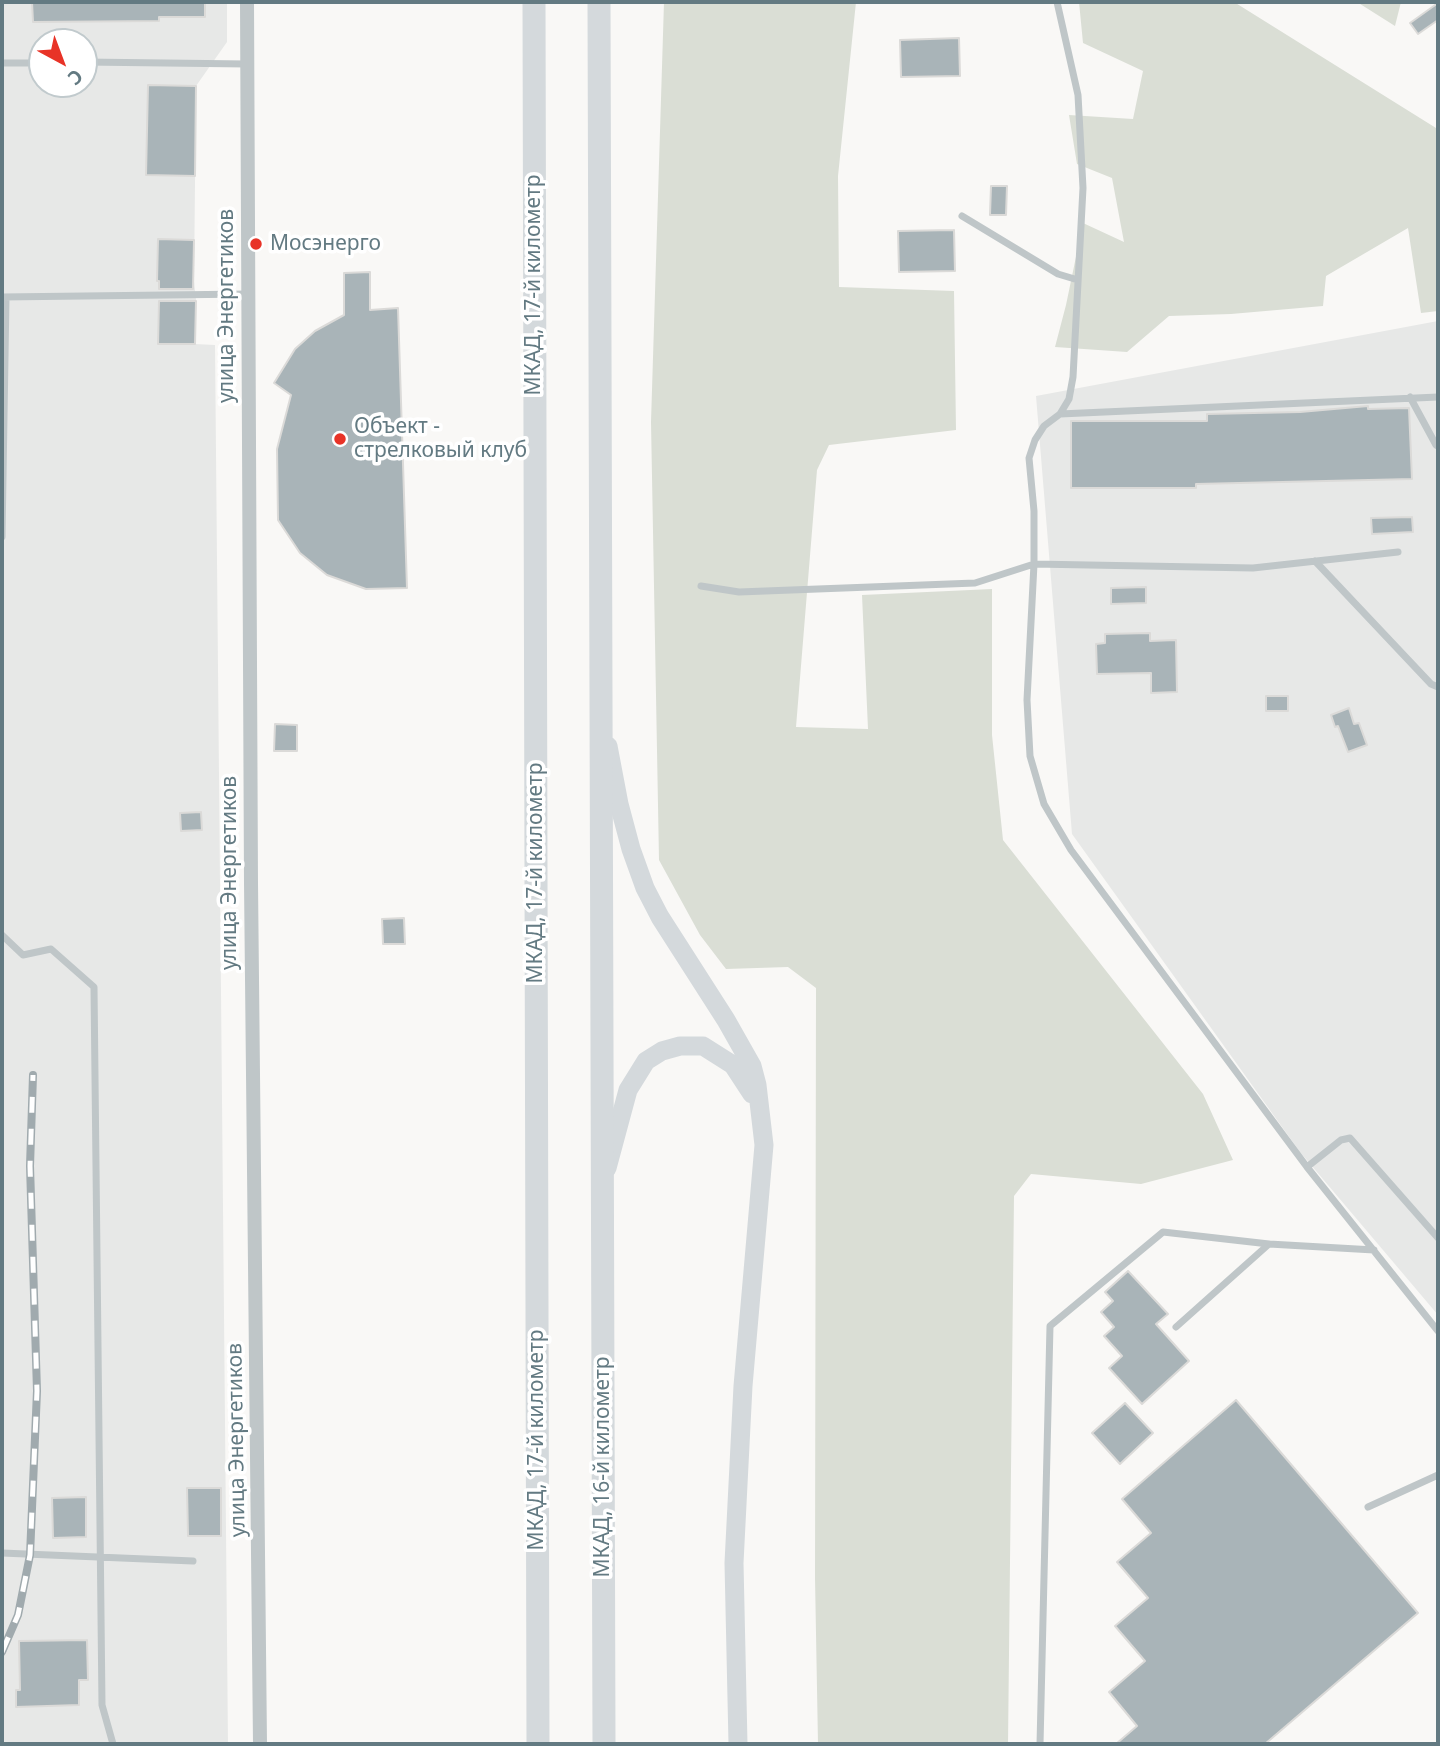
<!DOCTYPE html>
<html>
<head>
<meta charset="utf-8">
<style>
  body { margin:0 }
  #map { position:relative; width:1440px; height:1746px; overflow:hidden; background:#f9f8f6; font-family:"Noto Sans",sans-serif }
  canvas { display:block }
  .frame { position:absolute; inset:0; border:4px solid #637a82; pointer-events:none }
  .north { position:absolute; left:28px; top:28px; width:70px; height:70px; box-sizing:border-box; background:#fff; border:2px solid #c1cacd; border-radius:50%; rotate:139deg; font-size:19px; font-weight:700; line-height:28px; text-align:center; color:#637a82 }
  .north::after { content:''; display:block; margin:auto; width:24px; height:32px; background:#e83327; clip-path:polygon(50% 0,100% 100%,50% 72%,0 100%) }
</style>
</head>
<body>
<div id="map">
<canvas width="1440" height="1746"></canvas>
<div class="frame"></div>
<div class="north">С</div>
</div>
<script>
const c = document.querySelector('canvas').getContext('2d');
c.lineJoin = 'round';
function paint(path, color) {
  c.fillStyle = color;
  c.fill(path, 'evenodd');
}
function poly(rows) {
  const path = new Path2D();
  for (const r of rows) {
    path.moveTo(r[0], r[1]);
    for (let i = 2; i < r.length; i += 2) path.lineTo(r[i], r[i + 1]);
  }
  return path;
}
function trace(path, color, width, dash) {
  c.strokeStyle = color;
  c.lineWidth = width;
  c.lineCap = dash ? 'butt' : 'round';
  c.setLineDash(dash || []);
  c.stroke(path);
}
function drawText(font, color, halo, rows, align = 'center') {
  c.font = font + ' "Noto Sans",sans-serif';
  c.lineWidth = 7;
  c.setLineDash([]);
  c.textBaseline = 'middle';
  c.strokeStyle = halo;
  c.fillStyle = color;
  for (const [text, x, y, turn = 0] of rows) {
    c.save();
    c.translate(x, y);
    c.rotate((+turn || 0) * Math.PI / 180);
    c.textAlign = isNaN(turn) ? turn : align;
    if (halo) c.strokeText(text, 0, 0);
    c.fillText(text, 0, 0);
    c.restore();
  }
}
paint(poly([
  [2,2,227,2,227,42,196,86,194,281,196,299,195,344,215,345,228,1744,2,1744],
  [42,42,84,42,84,84,42,84],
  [1438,321,1438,1315,1300,1152,1072,834,1036,396]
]), '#e7e8e7');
paint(poly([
  [664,2,856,2,838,176,839,287,954,291,956,430,829,445,817,470,796,727,868,729,862,595,992,589,992,735,1003,840,1203,1094,1233,1160,1141,1184,1031,1174,1014,1196,1008,1744,818,1744,815,1578,816,988,788,967,726,969,700,935,659,860,651,422],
  [1079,2,1234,2,1436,128,1438,131,1438,311,1421,313,1408,228,1326,276,1323,306,1231,314,1169,316,1127,352,1055,347,1066,305,1083,223,1124,242,1112,178,1077,164,1069,115,1133,119,1143,71,1083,43],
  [1357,2,1401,2,1395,26]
]), '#daded5');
const building = poly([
  [32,2,205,2,205,17,159,17,159,21,33,22,32,2],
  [1438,3,1438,20,1418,34,1410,23,1438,3],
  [959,38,960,76,901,77,900,40,959,38],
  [148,85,196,86,195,176,146,175,148,85],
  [991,186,1007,186,1006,215,990,215,991,186],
  [954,230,955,271,899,272,898,231,954,230],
  [158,239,194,240,193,289,159,289,159,281,157,281,158,239],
  [370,272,370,310,398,308,407,588,366,589,327,575,300,553,278,520,277,449,291,395,274,383,295,349,315,331,344,315,344,273,370,272],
  [159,301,196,301,195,344,158,344,159,301],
  [1368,406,1368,409,1409,408,1412,479,1196,484,1196,488,1071,488,1071,421,1207,421,1207,414,1300,412,1368,406],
  [1412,517,1413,532,1372,534,1371,518,1412,517],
  [1146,587,1146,603,1111,604,1111,588,1146,587],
  [1150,633,1150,641,1176,640,1177,692,1151,693,1151,673,1097,674,1096,644,1105,643,1105,634,1150,633],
  [1266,696,1288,696,1288,711,1266,711,1266,696],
  [1349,708,1354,724,1359,723,1367,745,1348,752,1338,726,1335,727,1331,715,1349,708],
  [275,724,297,725,297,751,274,751,275,724],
  [201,812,202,830,181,831,180,813,201,812],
  [404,918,405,944,383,944,382,919,404,918],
  [1128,1271,1168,1314,1156,1324,1189,1361,1142,1404,1109,1368,1122,1356,1104,1336,1114,1327,1101,1312,1113,1301,1105,1292,1128,1271],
  [1236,1400,1418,1613,1265,1744,1116,1744,1137,1726,1109,1692,1145,1661,1115,1626,1148,1598,1117,1562,1151,1533,1122,1499,1236,1400],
  [1125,1403,1153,1433,1120,1464,1092,1433,1125,1403],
  [187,1488,221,1488,221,1536,188,1536,187,1488],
  [86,1497,86,1537,53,1538,52,1498,86,1497],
  [87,1640,88,1680,79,1680,79,1705,16,1707,16,1690,20,1690,19,1641,87,1640]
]);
paint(building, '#a9b4b8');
trace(building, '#dbdad8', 2);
trace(poly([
  [1057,2,1078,95,1083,188,1073,377,1069,399,1060,414,1044,426,1035,440,1029,458,1034,511,1034,564,1027,700,1030,756,1044,804,1071,850,1307,1167,1438,1331],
  [84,62,247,64],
  [2,63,42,63],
  [962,216,1058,274,1078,280],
  [2,297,248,294],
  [1410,397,1436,445,1438,446],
  [1060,414,1438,397],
  [2,537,6,297],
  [1315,561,1431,684,1438,687],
  [701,586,739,592,975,583,1034,564,1253,568,1398,552],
  [2,935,23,955,51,949,94,987,102,1705,113,1744],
  [1307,1167,1341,1140,1350,1138,1438,1238],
  [1176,1327,1269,1244,1374,1250],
  [1368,1507,1438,1475],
  [2,1553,193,1561],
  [1040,1744,1050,1326,1163,1232,1269,1244]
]), '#bfc6c8', 7);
trace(poly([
  [247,2,251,883,260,1744]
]), '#bfc6c8', 14);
trace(poly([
  [608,746,619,804,631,849,645,888,660,917,726,1020,752,1066,757,1085,764,1145,743,1386,734,1563,738,1744],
  [607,1168,628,1090,646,1061,662,1051,680,1046,703,1046,733,1065,752,1094]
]), '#d4d9dc', 19);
trace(poly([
  [534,2,538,1744],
  [599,2,604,1744]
]), '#d4d9dc', 23);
const rail = poly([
  [2,1652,18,1615,30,1555,37,1391,30,1166,33,1075]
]);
trace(rail, '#a0aaae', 8);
trace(rail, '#fff', 5, [16]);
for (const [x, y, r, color] of [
  [256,244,7,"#e83327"],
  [340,439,7,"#e83327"]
]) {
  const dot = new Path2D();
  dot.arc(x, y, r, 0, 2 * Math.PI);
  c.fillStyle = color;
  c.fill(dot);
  trace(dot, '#fff', 2.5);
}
drawText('21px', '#637a82', '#fff', [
  ["Мосэнерго",270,244],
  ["Объект -",354,427],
  ["стрелковый клуб",354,451]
], 'left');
drawText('21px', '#637a82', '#fff', [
  ["МКАД, 17-й километр",534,285,-90],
  ["улица Энергетиков",227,306,-90],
  ["улица Энергетиков",230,873,-90],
  ["МКАД, 17-й километр",536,873,-90],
  ["улица Энергетиков",237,1440,-91],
  ["МКАД, 17-й километр",537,1440,-90],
  ["МКАД, 16-й километр",603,1467,-90]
]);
</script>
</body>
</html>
